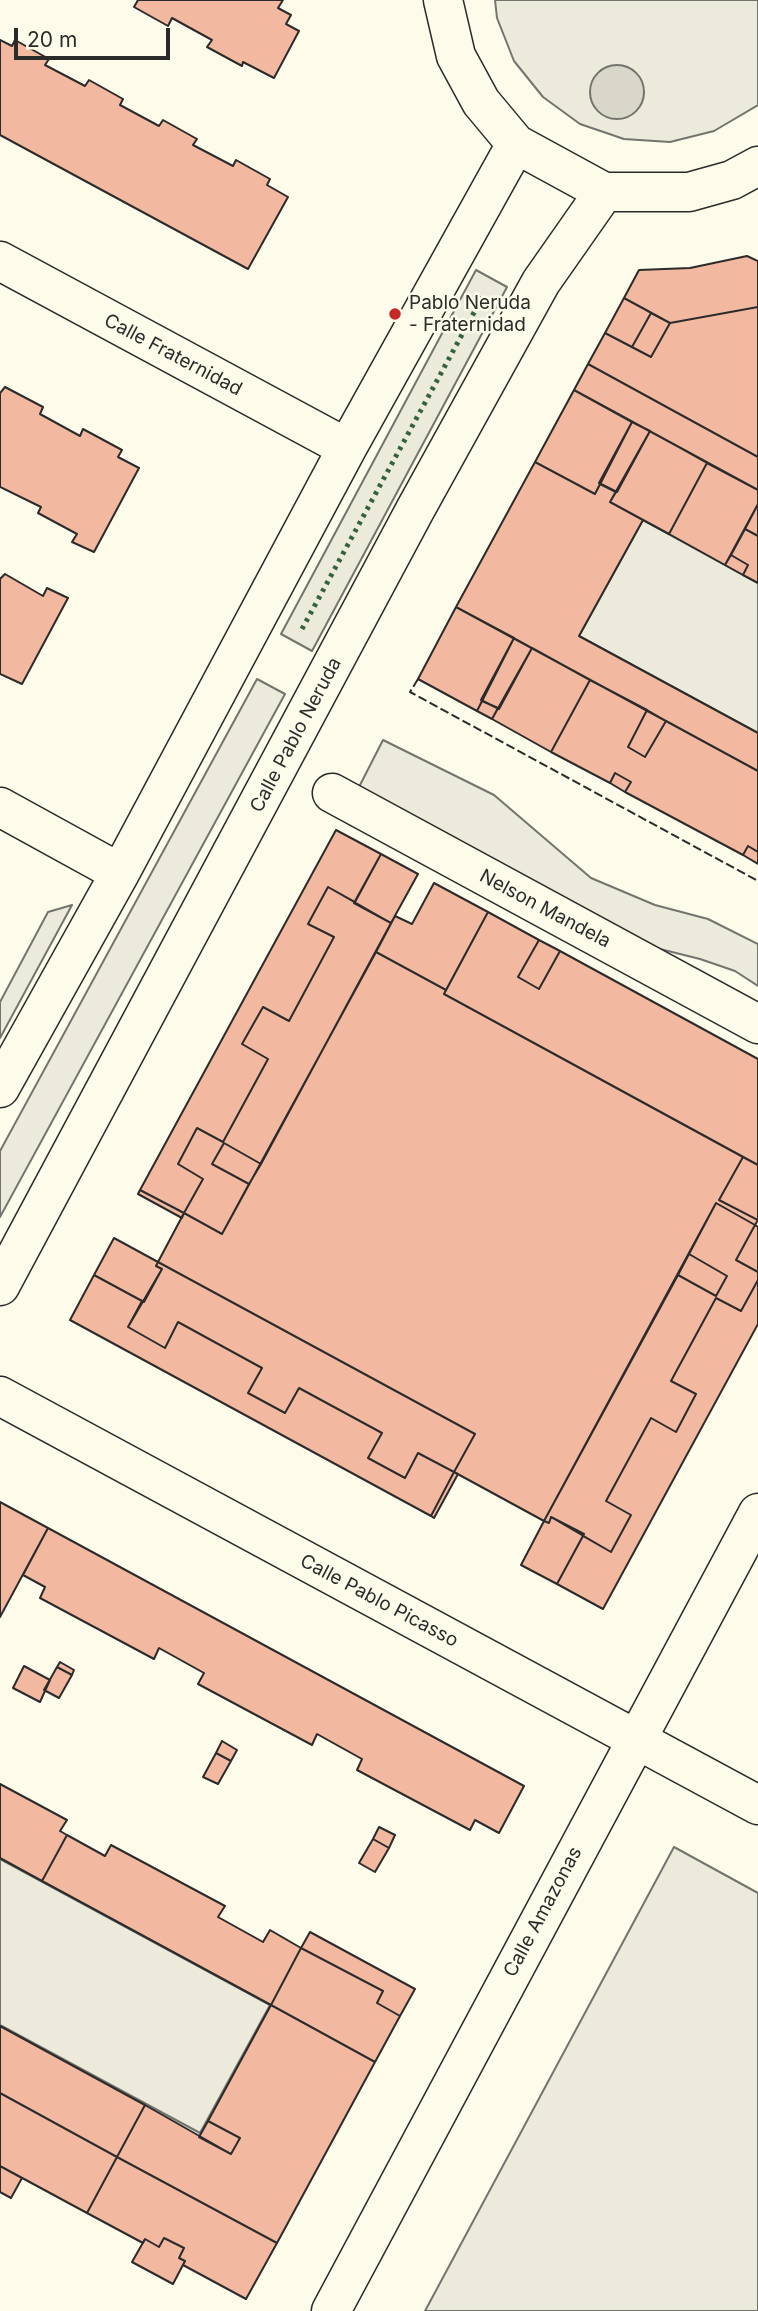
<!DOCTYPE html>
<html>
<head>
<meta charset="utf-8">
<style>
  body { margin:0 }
  #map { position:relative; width:758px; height:2311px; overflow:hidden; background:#fdfbea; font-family:Inter,sans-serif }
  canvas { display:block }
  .scale { position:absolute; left:14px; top:28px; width:156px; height:32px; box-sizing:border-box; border:4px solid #2b2b2b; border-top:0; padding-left:9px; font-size:21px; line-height:24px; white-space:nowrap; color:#2b2b2b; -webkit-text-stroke:5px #fdfbea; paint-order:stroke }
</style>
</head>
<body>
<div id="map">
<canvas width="758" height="2311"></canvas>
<div class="scale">20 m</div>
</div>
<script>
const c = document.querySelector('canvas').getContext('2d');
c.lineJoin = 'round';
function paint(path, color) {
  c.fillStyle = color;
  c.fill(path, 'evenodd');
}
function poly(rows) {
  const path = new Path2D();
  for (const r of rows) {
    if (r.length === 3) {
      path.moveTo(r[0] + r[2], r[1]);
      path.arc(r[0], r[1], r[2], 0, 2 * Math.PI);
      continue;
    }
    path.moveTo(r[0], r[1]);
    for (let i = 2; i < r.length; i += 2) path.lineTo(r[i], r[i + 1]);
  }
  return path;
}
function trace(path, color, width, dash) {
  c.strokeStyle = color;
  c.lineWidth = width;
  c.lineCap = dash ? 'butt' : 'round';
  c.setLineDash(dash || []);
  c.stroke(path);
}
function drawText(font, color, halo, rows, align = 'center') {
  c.font = font + ' Inter,sans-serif';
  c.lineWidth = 5;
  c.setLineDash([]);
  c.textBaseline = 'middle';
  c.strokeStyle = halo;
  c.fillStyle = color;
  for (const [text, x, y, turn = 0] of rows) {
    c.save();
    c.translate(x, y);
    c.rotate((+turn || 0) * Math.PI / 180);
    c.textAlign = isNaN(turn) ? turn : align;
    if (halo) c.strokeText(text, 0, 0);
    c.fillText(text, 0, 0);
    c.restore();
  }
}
const green = poly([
  [495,0,758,0,758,105,714,131,670,142,624,139,580,124,543,97,514,61,497,18,495,0],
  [476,270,507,287,312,651,281,634,476,270],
  [643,520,758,583,758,733,579,636,643,520],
  [257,679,285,694,0,1217,0,1151,257,679],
  [383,740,494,795,591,878,655,905,708,919,758,944,758,986,735,971,700,959,596,933,505,881,457,839,359,787,383,740],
  [674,1847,758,1893,758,2311,425,2311,674,1847],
  [0,1859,270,2005,200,2133,0,2025,0,1859]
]);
paint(green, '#ecebdb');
trace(green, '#74746e', 2);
const parking = poly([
  [72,905,0,1038,0,1002,48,912,72,905]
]);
paint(parking, '#eceadb');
trace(parking, '#74746e', 2);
const water = poly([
  [617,92,27]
]);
paint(water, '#d8d7c9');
trace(water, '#74746e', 2);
const building = poly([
  [138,0,283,0,278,8,291,15,286,24,299,31,274,78,243,62,242,66,207,47,212,40,172,18,168,26,134,7,138,0],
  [0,40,12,46,15,40,49,59,45,65,85,86,89,80,123,99,120,105,159,126,163,120,197,139,193,145,233,166,236,160,270,179,267,185,288,197,248,269,0,135,0,40],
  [747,256,758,261,758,307,670,323,624,298,639,270,690,268,747,256],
  [624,298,651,313,632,347,605,333,624,298],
  [758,307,758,457,588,364,605,333,651,357,670,323,758,307],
  [651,313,670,323,651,357,632,347,651,313],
  [588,364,758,457,758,490,574,390,588,364],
  [5,387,43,407,40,414,80,436,83,429,122,450,118,457,139,468,94,552,72,542,77,534,38,513,41,507,0,487,0,393,5,387],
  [574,390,632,422,595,494,535,462,574,390],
  [632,422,650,431,617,492,599,483,632,422],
  [650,431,707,463,669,534,610,502,650,431],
  [535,462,595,494,600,484,616,492,610,502,643,520,579,636,758,733,758,771,456,607,535,462],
  [707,463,758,490,758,504,725,565,669,534,707,463],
  [758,504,758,536,745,529,758,504],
  [745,529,758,536,758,583,743,575,748,565,731,555,745,529],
  [731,555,748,565,743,575,725,565,731,555],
  [5,574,43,596,47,588,68,598,22,684,0,674,0,579,5,574],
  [456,607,514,638,477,711,418,679,456,607],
  [514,638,532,648,499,709,481,700,514,638],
  [532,648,590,680,551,752,492,719,532,648],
  [590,680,647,710,628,747,645,757,666,721,758,771,758,852,748,846,743,855,625,792,631,782,615,773,610,783,551,752,590,680],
  [482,701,498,708,492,719,477,711,482,701],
  [647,710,666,721,645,757,628,747,647,710],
  [615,773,631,782,625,792,610,783,615,773],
  [336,830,381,854,355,902,328,887,308,924,334,937,289,1021,263,1007,242,1044,268,1059,223,1142,197,1128,178,1164,203,1179,184,1213,140,1190,336,830],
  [748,846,758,852,758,864,743,855,748,846],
  [381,854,418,874,391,923,354,903,381,854],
  [434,883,488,912,446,990,376,952,395,916,412,924,434,883],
  [328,887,391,923,261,1164,224,1143,212,1164,249,1184,222,1234,184,1213,203,1179,178,1164,197,1128,223,1142,268,1059,242,1044,263,1007,289,1021,334,937,308,924,328,887],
  [488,912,539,940,518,977,539,989,560,951,758,1059,758,1165,444,994,488,912],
  [539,940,560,951,539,989,518,977,539,940],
  [376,952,446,990,444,994,743,1157,719,1200,758,1220,755,1225,716,1203,544,1521,454,1472,475,1434,158,1262,184,1213,222,1234,376,952],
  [224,1143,261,1164,249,1184,212,1164,224,1143],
  [743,1157,758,1165,758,1220,719,1200,743,1157],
  [140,1190,184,1213,182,1218,138,1194,140,1190],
  [716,1203,755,1225,736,1260,758,1272,758,1280,741,1311,716,1298,671,1381,696,1394,676,1432,651,1418,606,1501,631,1515,611,1552,551,1517,549,1523,544,1521,678,1275,716,1296,727,1276,689,1254,716,1203],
  [755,1225,758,1227,758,1272,736,1260,755,1225],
  [114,1238,158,1262,156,1266,162,1269,144,1302,94,1275,114,1238],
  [689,1254,727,1276,716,1296,678,1275,689,1254],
  [158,1262,475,1434,454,1472,418,1453,405,1478,368,1458,382,1433,299,1388,285,1413,248,1393,262,1368,178,1322,165,1348,128,1327,162,1269,156,1266,158,1262],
  [94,1275,142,1301,128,1327,165,1348,178,1322,262,1368,248,1393,285,1413,299,1388,382,1433,368,1458,405,1478,418,1453,454,1472,431,1516,70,1320,94,1275],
  [758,1280,758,1324,603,1609,557,1584,583,1536,611,1552,631,1515,606,1501,651,1418,676,1432,696,1394,671,1381,716,1298,741,1311,758,1280],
  [454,1472,458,1474,434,1518,431,1516,454,1472],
  [0,1502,48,1528,0,1617,0,1502],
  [551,1517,584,1534,557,1584,521,1565,544,1521,549,1523,551,1517],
  [48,1528,524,1786,499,1833,475,1820,470,1830,357,1770,362,1759,317,1734,312,1745,198,1684,204,1673,159,1648,154,1659,40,1598,45,1587,23,1575,48,1528],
  [60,1662,74,1670,72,1675,57,1667,60,1662],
  [24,1666,50,1680,40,1702,13,1688,24,1666],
  [57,1667,72,1675,59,1698,44,1690,57,1667],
  [222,1741,237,1750,231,1761,216,1753,222,1741],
  [216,1753,231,1761,218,1784,203,1777,216,1753],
  [0,1784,67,1820,60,1831,67,1835,42,1881,0,1858,0,1784],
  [379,1827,395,1835,389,1848,373,1839,379,1827],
  [67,1835,105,1856,111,1845,225,1906,218,1917,263,1942,270,1930,301,1948,271,2005,42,1881,67,1835],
  [373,1839,389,1848,375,1872,359,1863,373,1839],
  [310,1932,415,1989,400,2016,377,2003,383,1991,301,1948,310,1932],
  [301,1948,383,1991,377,2003,400,2016,375,2062,271,2005,301,1948],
  [271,2005,375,2062,277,2243,117,2157,145,2105,231,2154,240,2138,208,2121,271,2005],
  [0,2026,145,2105,117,2157,0,2093,0,2026],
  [0,2093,117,2157,87,2213,0,2166,0,2093],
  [208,2121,240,2138,231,2154,199,2137,208,2121],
  [117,2157,277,2243,246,2299,183,2265,185,2261,179,2258,184,2248,164,2238,159,2247,145,2239,143,2243,87,2213,117,2157],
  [0,2166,22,2178,11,2198,0,2192,0,2166],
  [164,2238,184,2248,179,2258,185,2261,173,2284,132,2262,145,2239,159,2247,164,2238]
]);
paint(building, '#f2b8a0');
trace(building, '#2b2b2b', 2);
const minor = poly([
  [443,0,456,56,481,102,516,144,604,192,689,192,732,180,758,166],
  [0,261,347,448],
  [332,793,758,1024],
  [0,807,120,873],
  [0,1088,120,873,347,448,516,144],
  [0,1286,415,510,541,282,604,192],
  [0,1396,758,1805],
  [331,2311,758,1513]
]);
trace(minor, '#2b2b2b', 41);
trace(minor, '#fdfbea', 38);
trace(poly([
  [302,629,483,296]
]), '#34623c', 5, [3.5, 5]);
trace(poly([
  [418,679,410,692,758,881]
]), '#2b2b2b', 2, [9, 3.5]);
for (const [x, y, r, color] of [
  [395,314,7,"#c62828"]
]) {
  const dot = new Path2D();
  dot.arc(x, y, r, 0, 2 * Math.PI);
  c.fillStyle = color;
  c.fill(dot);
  trace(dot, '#fdfbea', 2.5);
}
drawText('19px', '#2b2b2b', '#fdfbea', [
  ["Pablo Neruda",409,303],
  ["- Fraternidad",409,325]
], 'left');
drawText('19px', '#2b2b2b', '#fdfbea', [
  ["Calle Fraternidad",173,355,28],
  ["Calle Pablo Neruda",296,735,-62],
  ["Nelson Mandela",545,909,28],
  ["Calle Pablo Picasso",379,1601,28],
  ["Calle Amazonas",543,1912,-62]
]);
</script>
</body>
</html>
